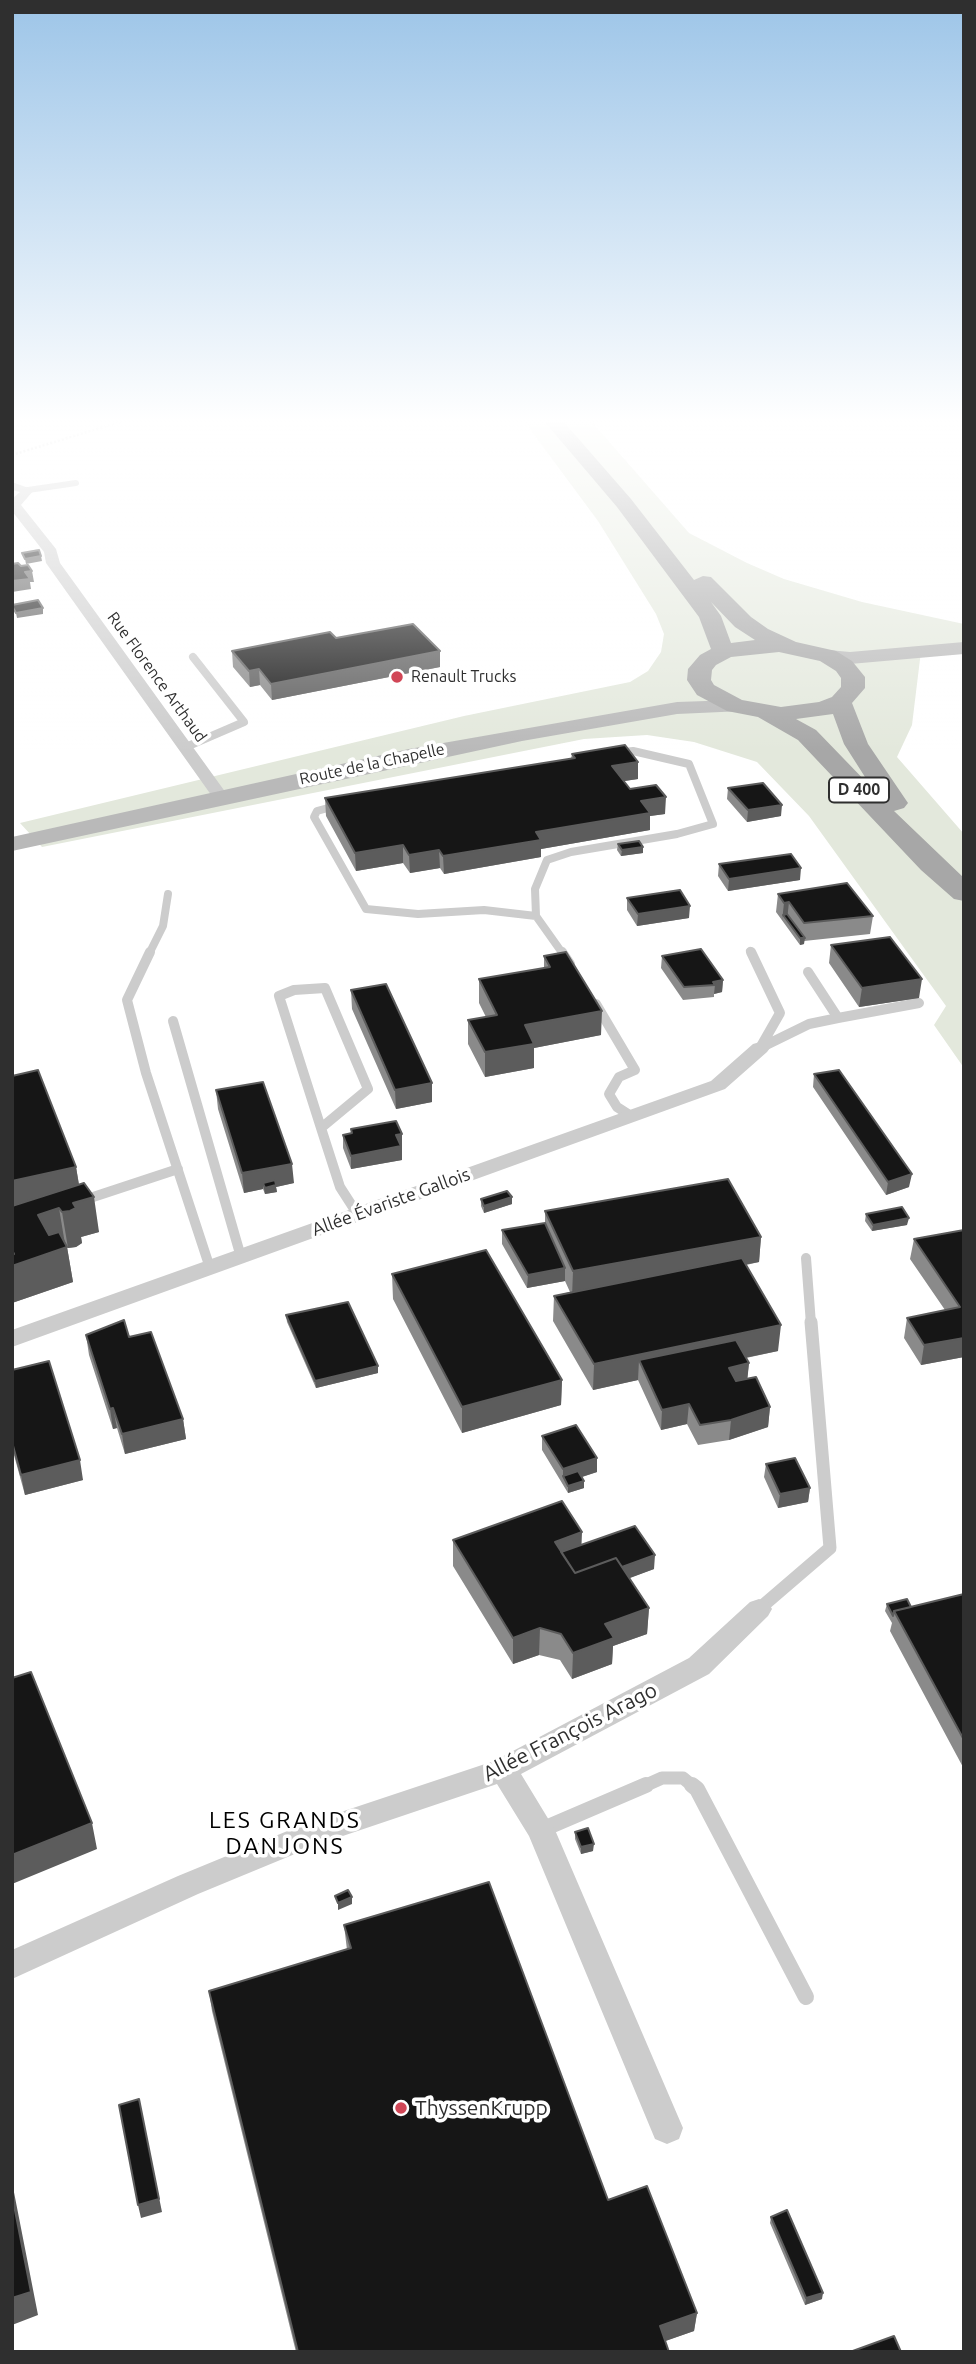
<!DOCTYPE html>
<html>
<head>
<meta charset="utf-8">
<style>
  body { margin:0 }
  #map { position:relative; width:976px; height:2364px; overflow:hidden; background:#fff; font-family:Ubuntu,sans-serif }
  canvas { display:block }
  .frame { position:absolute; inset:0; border:14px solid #2f2f2f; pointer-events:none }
</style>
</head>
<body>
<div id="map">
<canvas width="976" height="2364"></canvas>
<div class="frame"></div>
</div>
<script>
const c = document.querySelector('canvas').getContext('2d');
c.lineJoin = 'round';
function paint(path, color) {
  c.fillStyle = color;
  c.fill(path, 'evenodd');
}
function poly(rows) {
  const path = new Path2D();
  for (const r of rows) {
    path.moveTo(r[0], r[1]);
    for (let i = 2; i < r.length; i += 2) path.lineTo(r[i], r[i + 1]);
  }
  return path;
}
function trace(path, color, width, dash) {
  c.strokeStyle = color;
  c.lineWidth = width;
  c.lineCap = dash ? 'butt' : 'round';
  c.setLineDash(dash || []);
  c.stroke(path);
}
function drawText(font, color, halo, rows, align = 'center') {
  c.font = font + ' Ubuntu,sans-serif';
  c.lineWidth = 7;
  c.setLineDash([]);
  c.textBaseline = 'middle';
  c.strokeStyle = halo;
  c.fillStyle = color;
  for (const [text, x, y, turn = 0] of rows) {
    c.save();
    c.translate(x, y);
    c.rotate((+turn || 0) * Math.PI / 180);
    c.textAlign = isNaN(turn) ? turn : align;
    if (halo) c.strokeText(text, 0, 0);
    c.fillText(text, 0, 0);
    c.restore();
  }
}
paint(poly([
  [524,421,591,421,689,533,747,563,784,579,862,602,964,624,964,646,921,651,912,725,897,757,964,834,964,1068,934,1025,946,1006,809,816,757,762,694,742,647,735,584,739,42,847,20,823,464,716,630,682,648,671,661,652,664,634,656,614,598,521]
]), '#e3e8dc');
trace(poly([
  [12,455,123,421]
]), '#c9c9c9', 2.5, [2, 2]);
trace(poly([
  [28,490,76,483]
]), '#ccc', 6);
trace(poly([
  [186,747,244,722,193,657],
  [339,805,317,811,314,817,366,909,418,914,484,910,536,916],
  [750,951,752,954],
  [149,954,163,926,168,894],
  [563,954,536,916,535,889,547,860,571,852,677,834,713,824,689,764,633,751,616,753]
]), '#ccc', 8);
trace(poly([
  [150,952,127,1000,146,1073,210,1268],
  [562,952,570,964],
  [751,952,780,1013,760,1048],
  [325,988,368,1089,321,1128,279,996,294,990,325,988],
  [596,1004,635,1070,619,1077,609,1094,617,1107,631,1116],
  [838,1018,919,1003],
  [173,1021,241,1257],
  [760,1048,809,1024,838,1018,808,972],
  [321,1128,340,1187,358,1215],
  [81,1201,178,1169],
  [806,1258,811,1324]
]), '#ccc', 10);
trace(poly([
  [759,1609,830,1548,811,1322],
  [642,1787,662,1778,683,1778,694,1787]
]), '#ccc', 13);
trace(poly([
  [692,1785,697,1789,806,1997],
  [541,1830,646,1785]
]), '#ccc', 16);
paint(poly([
  [12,482,34,490,21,505,56,549,60,563,226,793,226,799,214,799,46,563,44,552,12,511,12,499,20,492,12,490,12,482],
  [760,1042,770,1048,767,1052,725,1089,12,1347,12,1330,711,1081,753,1044,760,1042],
  [759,1599,768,1602,772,1609,768,1616,709,1674,521,1774,555,1830,683,2128,679,2139,667,2144,655,2139,529,1836,497,1784,319,1844,198,1894,12,1979,12,1950,178,1876,302,1825,494,1761,689,1658,750,1602,759,1599]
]), '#ccc');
paint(poly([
  [964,642,964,654,850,664,821,660,818,656,828,650,850,652,964,642],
  [735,700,743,701,746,706,743,711,677,714,522,741,12,851,12,837,409,749,677,702,735,700]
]), '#b9b9b9');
paint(poly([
  [544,421,563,421,631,499,694,580,703,576,711,577,751,617,768,629,796,642,836,651,852,661,865,677,865,688,852,703,868,744,908,803,904,808,894,811,964,878,964,901,954,899,921,870,798,740,758,717,727,711,697,695,687,680,688,669,700,655,711,649,699,617,617,507,544,421],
  [711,602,735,627,755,640,731,643,721,616,711,602],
  [779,652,820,661,836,671,841,678,841,687,832,697,819,702,781,707,742,700,714,685,711,680,712,670,716,665,731,657,779,652],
  [833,714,844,744,872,788,816,730,796,719,833,714]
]), '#a7a7a7');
paint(poly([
  [336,638,440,667,272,700,260,685,250,687,233,667,232,651],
  [572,754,638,762,638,779,624,781,630,789,665,814,650,816,650,830,541,849,541,857,444,874,440,868,410,873,403,863,356,871,326,816,325,798,571,759],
  [728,788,781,816,747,822,727,799],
  [618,844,643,853,621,856,617,850],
  [719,864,800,880,728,891,718,876],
  [778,894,873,916,870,934,804,941,804,944,800,945,776,912],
  [627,898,689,918,637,926,627,910],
  [831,945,919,998,859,1007,829,963],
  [544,956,601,1035,534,1048,534,1068,485,1077,468,1044,468,1020,486,1017,479,1003,479,979,544,968],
  [662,956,723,980,722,992,714,994,714,997,683,1000,661,968],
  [351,990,432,1083,432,1102,396,1109,352,1009],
  [814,1074,909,1187,886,1195,813,1087],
  [12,1076,76,1167,79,1184,99,1232,81,1237,82,1243,76,1247,68,1248,65,1244,67,1247,73,1282,12,1303],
  [216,1090,294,1183,276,1187,277,1192,265,1194,263,1189,244,1193,218,1109],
  [351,1129,402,1147,401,1147,402,1160,351,1169,343,1148,343,1135,351,1133],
  [512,1197,512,1204,484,1213,481,1206,481,1199],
  [545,1211,761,1237,759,1262,746,1265,778,1351,746,1358,749,1363,747,1379,770,1407,768,1427,729,1440,698,1445,687,1424,661,1430,638,1380,593,1390,553,1321,554,1296,570,1292,565,1281,527,1288,502,1244,502,1230,545,1223],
  [866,1214,907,1225,872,1231,865,1221],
  [964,1230,964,1357,921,1365,904,1338,907,1318,945,1310,910,1259,914,1239],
  [392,1274,562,1380,561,1405,462,1433,393,1299],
  [286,1315,378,1366,378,1373,316,1388,287,1322],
  [86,1335,129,1337,183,1419,186,1439,125,1454,117,1428,113,1429,89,1355],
  [12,1370,83,1480,25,1495,12,1448],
  [542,1436,597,1472,582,1477,584,1481,584,1488,568,1493,542,1450],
  [766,1464,810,1488,808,1502,778,1508,764,1477],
  [453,1540,582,1544,654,1569,629,1578,649,1608,647,1634,613,1646,612,1664,572,1679,560,1660,539,1655,513,1664,453,1566],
  [964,1594,964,1769,890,1631,892,1623,885,1611,887,1604,911,1607],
  [575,1832,593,1851,581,1854,575,1839],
  [344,1925,608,2200,697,2313,694,2331,665,2341,669,2352,296,2352,212,2011,209,1991,347,1950],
  [771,2217,822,2299,805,2305,770,2223]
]), '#8a8a8a');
paint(poly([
  [41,556,42,561,26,564,25,559],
  [32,571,34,582,30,582,31,589,12,592,12,581,25,572],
  [43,608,43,614,17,618,16,613],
  [440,651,440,667,272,700,271,684],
  [259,669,260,685,250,687,249,671],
  [638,762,638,779,611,783,612,766],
  [666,797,665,814,650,816,650,830,541,849,541,857,444,874,443,856,536,832,641,801],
  [782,805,781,816,747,822,748,810],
  [403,845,403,863,356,871,355,853],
  [643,847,643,853,621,856,622,850],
  [439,850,440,868,410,873,409,855],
  [801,868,800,880,728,891,729,879],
  [789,902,787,920,783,915,782,921,784,903],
  [690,906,689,918,637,926,638,914],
  [800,938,805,938,804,944,800,945],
  [922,979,919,998,859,1007,862,988],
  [723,980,722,992,714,994,715,985,713,982],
  [602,1011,601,1035,534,1048,534,1068,485,1077,485,1052,525,1025],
  [432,1083,432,1102,396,1109,395,1090],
  [402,1134,402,1160,351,1169,351,1156,396,1135],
  [292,1164,294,1183,276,1187,277,1192,265,1194,263,1183,263,1189,244,1193,242,1173],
  [76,1167,80,1192,12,1208,12,1181],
  [912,1174,909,1187,886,1195,888,1182],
  [94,1197,99,1232,81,1237,82,1243,76,1247,68,1248,62,1212,73,1203],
  [512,1197,512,1204,484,1213,484,1206],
  [59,1208,65,1244,44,1250,38,1215],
  [909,1218,907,1225,872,1231,873,1225],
  [761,1237,759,1262,572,1297,573,1271],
  [67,1247,73,1282,12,1303,12,1266],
  [565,1268,565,1281,527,1288,528,1275],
  [781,1325,778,1351,647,1378,639,1360,638,1380,593,1390,594,1364],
  [964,1338,964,1357,921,1365,924,1345],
  [749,1363,747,1383,727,1388,729,1368],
  [378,1366,378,1373,316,1388,315,1381],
  [562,1380,561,1405,462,1433,462,1407],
  [689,1404,687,1424,661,1430,662,1410],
  [770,1407,768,1427,729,1440,731,1420],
  [113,1408,117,1428,113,1429,110,1409],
  [183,1419,186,1439,125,1454,122,1434],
  [597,1458,597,1472,566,1482,563,1476,563,1469],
  [80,1460,83,1480,25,1495,21,1475],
  [584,1481,584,1488,568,1493,568,1486],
  [810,1488,808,1502,778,1508,780,1494],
  [582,1532,581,1558,562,1565,555,1542],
  [655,1555,654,1569,574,1599,574,1585],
  [649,1608,647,1634,613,1646,612,1664,572,1679,573,1653,605,1624],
  [540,1628,539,1655,513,1664,513,1638],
  [92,1823,97,1849,12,1884,12,1855],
  [594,1844,593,1851,581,1854,581,1847],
  [352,1897,352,1904,338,1910,338,1903],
  [139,2099,162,2212,141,2218,138,2205],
  [12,2182,38,2315,12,2325],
  [823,2293,822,2299,805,2305,806,2298],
  [697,2313,694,2331,657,2344,660,2326]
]), '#5c5c5c');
const building = poly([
  [39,550,41,556,25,559,22,553,39,550],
  [18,563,21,566,28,565,32,571,25,572,30,579,12,581,12,564,18,563],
  [38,600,43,608,16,613,12,606,12,605,38,600],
  [413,624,440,651,271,684,259,669,249,671,232,651,330,632,336,638,413,624],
  [625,745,638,762,612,766,630,789,656,785,666,797,641,801,650,813,536,832,541,840,443,856,439,850,409,855,403,845,355,853,325,798,575,758,572,754,625,745],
  [763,783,782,805,748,810,728,788,763,783],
  [639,841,643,847,622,850,618,844,639,841],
  [791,854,801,868,729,879,719,864,791,854],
  [847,883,873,916,804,923,789,902,784,903,778,894,847,883],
  [680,890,690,906,638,914,627,898,680,890],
  [787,914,805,938,800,938,783,915,787,914],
  [890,937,922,979,862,988,831,945,890,937],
  [701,949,723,980,713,982,715,985,684,987,662,956,701,949],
  [566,952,602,1011,525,1025,534,1044,485,1052,468,1020,497,1015,479,979,550,967,544,956,566,952],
  [386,984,432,1083,395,1090,351,990,386,984],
  [38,1070,76,1167,12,1181,12,1076,38,1070],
  [839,1070,912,1174,888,1182,814,1074,839,1070],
  [263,1082,292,1164,242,1173,216,1090,263,1082],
  [396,1121,402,1134,396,1135,401,1146,351,1156,343,1135,352,1133,351,1129,396,1121],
  [728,1179,761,1237,573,1271,545,1211,728,1179],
  [275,1180,276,1185,265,1188,263,1183,275,1180],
  [84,1183,94,1197,73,1203,76,1208,70,1211,62,1212,59,1208,38,1215,49,1235,59,1232,67,1247,12,1266,12,1255,14,1254,12,1250,12,1206,84,1183],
  [507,1191,512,1197,484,1206,481,1199,507,1191],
  [902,1207,909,1218,873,1225,866,1214,902,1207],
  [545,1223,565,1268,528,1275,502,1230,545,1223],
  [964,1230,964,1338,924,1345,907,1318,960,1307,914,1239,964,1230],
  [486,1250,562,1380,462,1407,392,1274,486,1250],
  [742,1258,781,1325,594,1364,554,1296,742,1258],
  [348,1302,378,1366,315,1381,286,1315,348,1302],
  [124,1320,129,1337,151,1332,183,1419,122,1434,113,1408,110,1409,86,1335,124,1320],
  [736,1340,749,1363,729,1368,736,1381,756,1377,770,1407,731,1420,700,1425,689,1404,662,1410,639,1360,736,1340],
  [49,1361,80,1460,21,1475,12,1442,12,1370,49,1361],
  [576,1425,597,1458,563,1469,542,1436,576,1425],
  [795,1458,810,1488,780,1494,766,1464,795,1458],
  [578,1471,584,1481,568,1486,563,1476,578,1471],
  [562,1501,582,1532,555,1542,575,1573,616,1558,649,1608,605,1624,614,1638,573,1653,561,1634,540,1628,513,1638,453,1540,562,1501],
  [635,1526,655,1555,622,1567,616,1558,575,1573,561,1552,635,1526],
  [964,1594,964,1740,894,1611,964,1594],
  [907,1599,911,1607,894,1611,893,1616,887,1604,907,1599],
  [31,1672,92,1823,12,1855,12,1678,31,1672],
  [588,1828,594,1844,581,1847,575,1832,588,1828],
  [489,1882,608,2200,647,2186,697,2313,660,2326,669,2352,298,2352,209,1991,351,1948,344,1925,489,1882],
  [348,1890,352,1897,338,1903,335,1896,348,1890],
  [139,2099,159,2199,138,2205,119,2105,139,2099],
  [12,2195,31,2292,12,2298,12,2195],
  [787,2210,823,2293,806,2298,771,2217,787,2210],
  [894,2336,901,2352,850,2352,894,2336]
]);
paint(building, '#161616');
trace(building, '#5c5c5c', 2);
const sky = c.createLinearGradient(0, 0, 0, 752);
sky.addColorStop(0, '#9dc5e8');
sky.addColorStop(0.56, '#fff');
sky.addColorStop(1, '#ffffff00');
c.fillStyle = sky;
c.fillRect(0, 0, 976, 752);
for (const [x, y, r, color] of [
  [397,677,7,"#d14656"],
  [401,2108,7,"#d14656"]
]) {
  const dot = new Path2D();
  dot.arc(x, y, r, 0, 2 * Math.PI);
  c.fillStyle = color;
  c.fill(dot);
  trace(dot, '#fff', 2.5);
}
drawText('16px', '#2f2f2f', '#fff', [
  ["Rue Florence Arthaud",157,677,54],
  ["Route de la Chapelle",372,764,-12]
]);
drawText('16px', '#2f2f2f', '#fff', [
  ["Renault Trucks",411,677]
], 'left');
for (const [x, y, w] of [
  [859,790,60]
]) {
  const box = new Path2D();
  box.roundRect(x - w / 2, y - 12.5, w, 25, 5);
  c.fillStyle = '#fff';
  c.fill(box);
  trace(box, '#2f2f2f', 2);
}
drawText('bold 16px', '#2f2f2f', null, [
  ["D 400",859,790]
]);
drawText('18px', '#2f2f2f', '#fff', [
  ["Allée Évariste Gallois",391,1202,-20]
]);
drawText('21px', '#2f2f2f', '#fff', [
  ["Allée François Arago",570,1732,-27]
]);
drawText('21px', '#2f2f2f', '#fff', [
  ["ThyssenKrupp",415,2108]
], 'left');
c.letterSpacing = '2px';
drawText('23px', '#000', '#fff', [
  ["LES GRANDS",285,1820],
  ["DANJONS",285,1846]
]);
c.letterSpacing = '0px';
</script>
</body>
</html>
